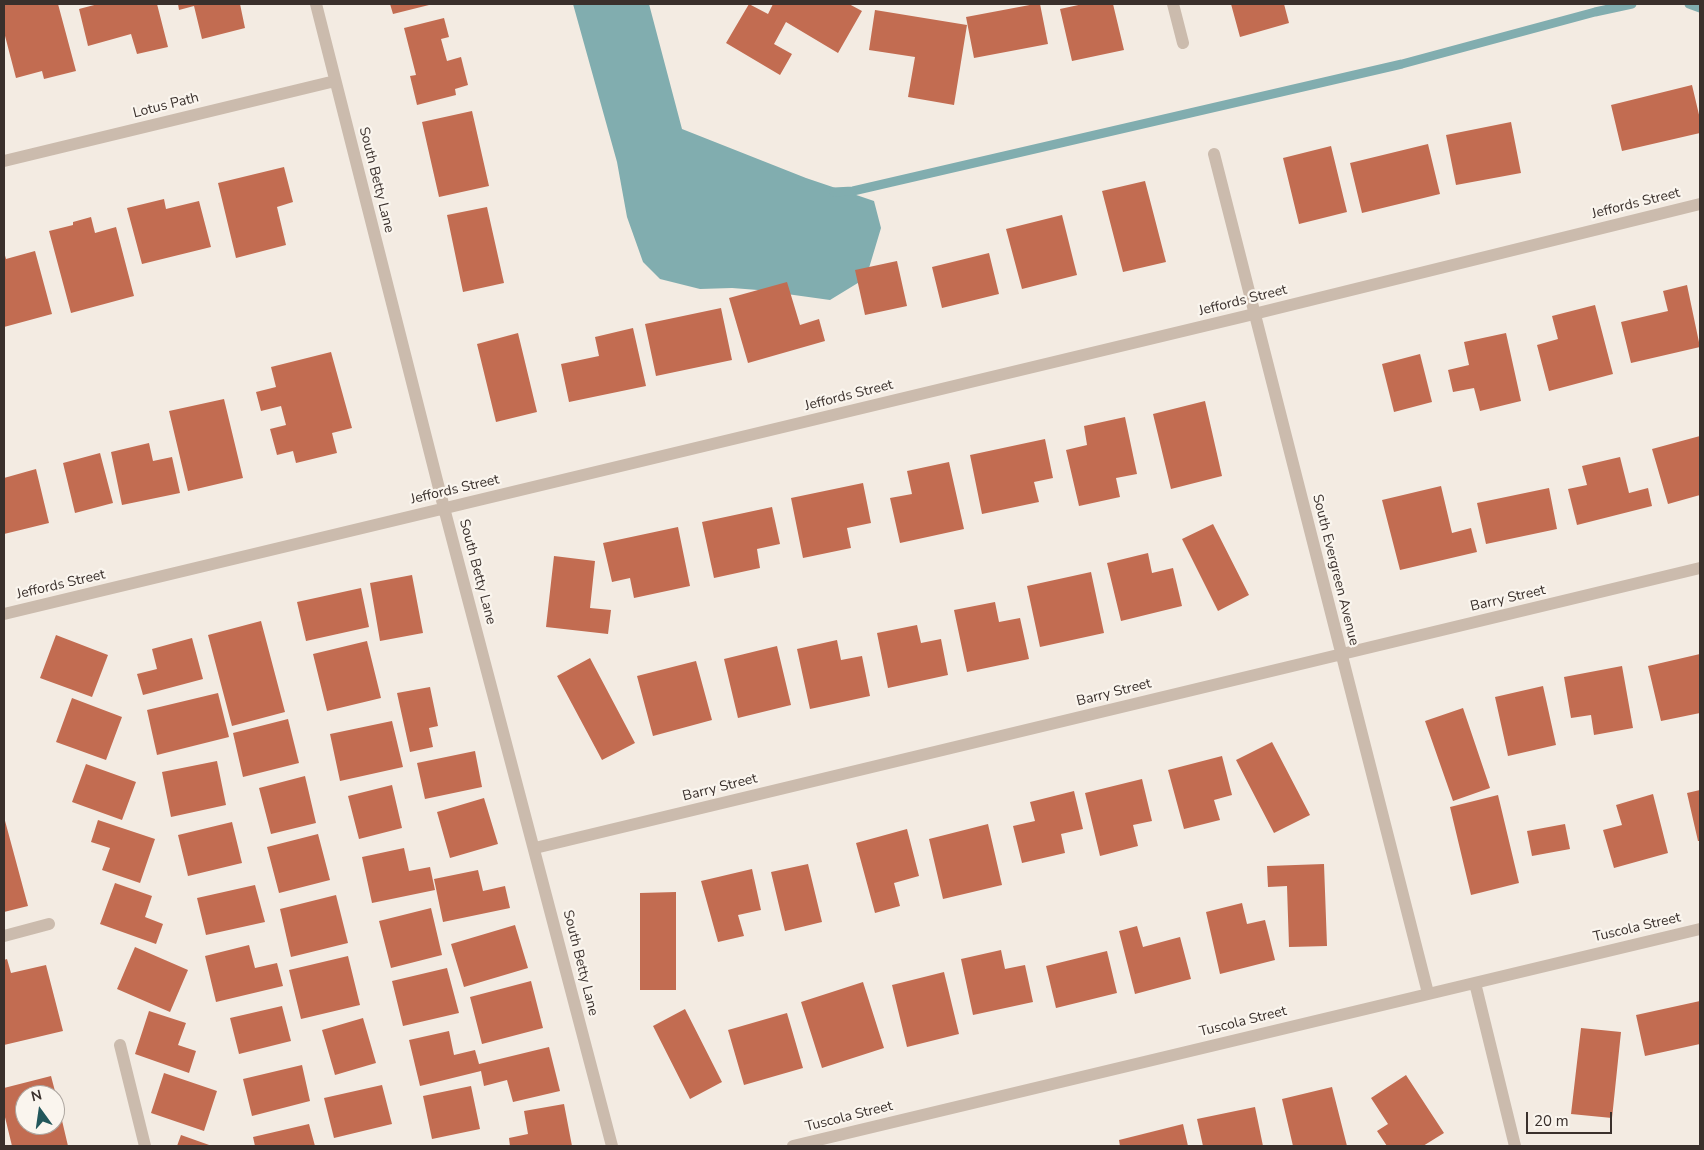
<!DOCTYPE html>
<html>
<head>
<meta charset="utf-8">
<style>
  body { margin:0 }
  #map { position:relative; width:1704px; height:1150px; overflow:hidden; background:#f3ebe2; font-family:"Nunito Sans",sans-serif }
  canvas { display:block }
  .frame { position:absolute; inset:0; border:5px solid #3a302c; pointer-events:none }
  .north { position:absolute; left:15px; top:1085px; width:50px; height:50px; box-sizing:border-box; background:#faf5ee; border:1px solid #ada6a0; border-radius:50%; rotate:346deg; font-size:14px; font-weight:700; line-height:20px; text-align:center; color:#3a302c }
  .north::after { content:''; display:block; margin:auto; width:18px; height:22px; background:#22575b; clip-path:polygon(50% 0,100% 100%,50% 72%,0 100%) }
  .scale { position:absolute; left:1526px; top:1112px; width:86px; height:22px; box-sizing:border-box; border:2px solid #3a302c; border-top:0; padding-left:6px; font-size:15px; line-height:18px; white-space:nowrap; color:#3a302c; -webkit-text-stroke:4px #faf5ee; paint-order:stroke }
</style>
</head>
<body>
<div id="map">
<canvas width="1704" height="1150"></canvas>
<div class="frame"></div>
<div class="north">N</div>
<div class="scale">20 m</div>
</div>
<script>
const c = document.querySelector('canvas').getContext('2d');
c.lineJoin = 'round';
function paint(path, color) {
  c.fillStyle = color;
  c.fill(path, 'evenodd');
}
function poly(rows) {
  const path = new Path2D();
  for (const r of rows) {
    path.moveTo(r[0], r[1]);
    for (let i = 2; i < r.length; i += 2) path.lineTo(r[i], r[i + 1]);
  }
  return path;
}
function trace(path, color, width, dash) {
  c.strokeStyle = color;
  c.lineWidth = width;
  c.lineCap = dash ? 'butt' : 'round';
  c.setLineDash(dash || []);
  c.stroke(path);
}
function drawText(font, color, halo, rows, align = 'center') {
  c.font = font + ' "Nunito Sans",sans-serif';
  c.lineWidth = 4.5;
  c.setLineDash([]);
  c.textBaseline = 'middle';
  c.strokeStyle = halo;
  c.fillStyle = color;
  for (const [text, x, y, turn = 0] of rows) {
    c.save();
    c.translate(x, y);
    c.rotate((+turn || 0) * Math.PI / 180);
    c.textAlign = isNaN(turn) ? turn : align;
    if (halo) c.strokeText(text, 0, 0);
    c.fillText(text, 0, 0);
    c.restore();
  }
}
paint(poly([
  [573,4,649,4,682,129,806,178,874,201,881,228,866,278,830,300,758,290,732,288,700,289,660,279,643,262,627,217,617,162]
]), '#81adaf');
trace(poly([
  [1689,4,1700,8],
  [834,192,853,191,1402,64,1595,12,1632,4]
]), '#81adaf', 9);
paint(poly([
  [4,4,58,4,76,71,44,79,42,71,16,78,4,32],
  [98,4,157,4,168,47,137,54,131,34,88,46,79,9],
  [178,4,240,4,245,28,202,39,194,6,179,10],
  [390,4,433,4,393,14],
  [749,4,768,14,773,4,849,4,862,11,838,53,786,22,774,44,792,54,780,75,726,43],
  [1035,4,1040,4,1048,44,974,58,966,17],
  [1083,4,1113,4,1124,50,1072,61,1060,9],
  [1231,4,1284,4,1289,23,1240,37],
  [875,10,967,25,954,105,908,97,915,57,869,50],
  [444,18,449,37,441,39,447,61,461,57,468,85,455,89,456,95,417,105,410,76,416,75,404,28],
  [1692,85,1700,119,1700,133,1622,151,1611,105],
  [472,111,489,186,439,197,422,122],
  [1511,122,1521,173,1456,185,1446,135],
  [1428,144,1440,194,1362,213,1350,163],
  [1331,146,1347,212,1299,224,1283,158],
  [284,167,293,202,277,207,286,245,236,258,218,183],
  [1145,181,1166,262,1123,272,1102,191],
  [164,199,166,209,199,201,211,247,142,264,127,208],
  [487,207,504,283,463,292,447,215],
  [1062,215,1077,275,1022,289,1006,229],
  [91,217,95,233,116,227,134,296,71,313,49,231,73,225,73,222],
  [35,251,52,314,4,327,4,252,6,259],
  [989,253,999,294,942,308,932,267],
  [897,261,907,306,865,315,855,270],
  [787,282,800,325,819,319,825,341,748,363,729,298],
  [1687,285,1700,347,1631,363,1621,322,1668,311,1663,291],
  [1595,305,1613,374,1549,391,1537,345,1558,339,1552,316],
  [721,308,732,360,656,376,645,324],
  [633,328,646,386,569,402,561,364,599,356,595,337],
  [518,333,537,412,496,422,477,344],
  [1506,333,1521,401,1480,411,1474,388,1453,392,1448,370,1469,365,1464,342],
  [331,352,352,428,332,433,337,453,296,463,293,451,277,455,270,429,286,425,281,406,261,411,256,392,276,387,271,367],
  [1420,354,1432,402,1394,412,1382,364],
  [224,399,243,478,188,491,169,411],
  [1205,401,1222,476,1171,489,1153,414],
  [1125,417,1137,474,1116,478,1120,497,1079,506,1066,450,1087,445,1084,426],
  [1700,436,1700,495,1668,504,1652,449],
  [1045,439,1053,478,1034,482,1039,502,982,514,970,455],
  [149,443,153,461,172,457,180,493,122,505,111,452],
  [100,453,113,503,75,513,63,463],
  [1620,457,1629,493,1648,488,1652,506,1577,525,1568,489,1587,485,1582,466],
  [949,462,964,529,900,543,890,498,912,494,907,471],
  [36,469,49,523,4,534,4,478],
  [863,483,871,523,847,528,851,548,803,558,791,498],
  [1441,486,1452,533,1471,528,1477,552,1400,570,1382,500],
  [1549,488,1557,529,1486,544,1477,503],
  [772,507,780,544,757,549,760,568,714,578,702,522],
  [1213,524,1249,595,1218,611,1182,539],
  [678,527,690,586,634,598,630,578,612,582,603,543],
  [1148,553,1152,573,1173,568,1182,606,1121,621,1107,563],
  [554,556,595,561,590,608,611,610,608,634,546,627],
  [1091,572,1104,633,1040,647,1027,586],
  [412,575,423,633,380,641,370,583],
  [361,588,369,627,306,641,297,602],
  [995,602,999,622,1020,618,1029,659,967,672,954,610],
  [261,621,285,712,232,726,208,635],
  [917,625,921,643,941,639,948,675,888,688,877,633],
  [56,635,108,655,92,697,40,678],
  [192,638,203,679,143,695,137,674,157,669,152,649],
  [837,640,841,660,862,656,870,696,810,709,797,649],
  [367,641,381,698,327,711,313,654],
  [777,646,791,705,738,718,724,659],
  [1700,654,1700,713,1661,721,1648,666],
  [590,658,635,743,602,760,557,676],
  [696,661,712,720,653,736,637,676],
  [1622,666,1633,728,1594,735,1591,715,1571,718,1564,677],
  [1543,686,1556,745,1508,756,1495,697],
  [430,687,438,726,429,728,433,747,410,752,397,693],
  [218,693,229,737,157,755,147,710],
  [72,698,122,717,106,760,56,742],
  [1463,708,1490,788,1453,801,1425,721],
  [288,719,299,763,243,777,233,733],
  [392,721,403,767,340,781,330,734],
  [1272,742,1310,815,1274,833,1236,760],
  [475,751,482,787,425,799,417,763],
  [1222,756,1232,795,1214,800,1220,820,1184,829,1168,770],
  [217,761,226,805,171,817,162,772],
  [86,764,136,782,122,820,72,802],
  [305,776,316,823,271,834,259,788],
  [1142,779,1152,821,1133,825,1138,846,1100,856,1085,793],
  [392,785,402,828,359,839,348,796],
  [1700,790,1700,841,1698,841,1687,793],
  [1074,791,1083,829,1061,834,1065,853,1022,863,1013,826,1035,821,1030,802],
  [1653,794,1668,853,1614,868,1603,830,1622,825,1616,805],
  [1498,795,1519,883,1471,895,1450,807],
  [484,798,498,844,450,858,437,812],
  [4,817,28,906,4,912],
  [98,820,155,839,140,883,102,870,110,848,91,842],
  [232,822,242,863,188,876,178,835],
  [988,824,1002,885,943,899,929,839],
  [1565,824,1570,849,1532,856,1527,831],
  [907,829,919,876,894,883,900,906,875,913,856,843],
  [318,834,330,880,279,893,267,847],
  [404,848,409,871,430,867,435,890,372,903,362,857],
  [808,864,822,922,785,931,771,872],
  [1324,864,1327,946,1289,947,1287,886,1268,887,1267,866],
  [752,869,761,910,738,915,744,936,718,942,701,881],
  [478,870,483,891,505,886,510,908,443,922,434,879],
  [115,883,152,896,145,917,163,924,156,944,100,924],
  [255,885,265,922,206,935,197,898],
  [676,892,676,990,640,990,640,893],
  [336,895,348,943,291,957,280,909],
  [1242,903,1247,924,1265,920,1275,960,1220,974,1206,912],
  [431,908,442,955,391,968,379,921],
  [515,925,528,968,464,987,451,944],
  [1137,926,1143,947,1180,937,1191,979,1135,994,1119,931],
  [249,945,255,968,277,963,283,986,216,1002,205,956],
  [135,947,188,970,170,1012,117,989],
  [1001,950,1005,969,1025,965,1033,1002,973,1015,961,959],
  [1107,951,1117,993,1056,1008,1046,966],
  [348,956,360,1005,301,1019,289,970],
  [7,959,11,973,46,965,63,1031,4,1045,4,960],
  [447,968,459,1013,403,1026,392,981],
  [944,972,959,1034,907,1047,892,985],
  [531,981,543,1028,482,1044,470,997],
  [863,982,884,1048,822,1068,801,1002],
  [1700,1001,1700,1044,1645,1056,1636,1015],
  [282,1006,291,1041,239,1054,230,1018],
  [685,1009,722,1082,690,1099,653,1026],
  [149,1011,186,1023,178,1045,196,1051,189,1073,135,1054],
  [787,1013,803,1068,744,1085,728,1030],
  [363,1018,376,1063,335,1075,322,1030],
  [1581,1028,1621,1032,1612,1118,1571,1114],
  [449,1031,454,1055,475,1050,479,1064,549,1047,560,1091,513,1102,507,1080,484,1086,481,1071,420,1086,409,1040],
  [302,1065,310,1101,252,1116,243,1079],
  [164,1073,217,1091,204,1131,151,1113],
  [1406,1075,1444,1133,1423,1146,1387,1146,1377,1131,1388,1124,1371,1098],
  [51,1076,56,1095,25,1095,25,1125,55,1125,56,1095,68,1146,12,1146,4,1113,4,1088],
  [382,1085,392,1124,334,1138,324,1098],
  [471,1086,480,1129,432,1139,423,1096],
  [1332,1087,1347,1146,1293,1146,1282,1099],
  [564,1104,572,1146,510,1146,509,1138,528,1134,524,1111],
  [1255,1107,1263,1146,1203,1146,1197,1119],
  [309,1124,315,1146,255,1146,253,1137],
  [1183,1124,1188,1146,1120,1146,1119,1140],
  [181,1135,212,1146,177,1146]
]), '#c26c51');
trace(poly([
  [316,4,444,508,612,1146],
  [1173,4,1183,43],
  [1214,154,1428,993],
  [4,161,335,81],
  [4,614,1254,314,1700,204],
  [535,848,1700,568],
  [4,936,49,924],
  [1475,983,1515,1146],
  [120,1045,145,1146],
  [793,1146,1700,929]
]), '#cbbbad', 12);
drawText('14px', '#3a302c', '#faf5ee', [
  ["Lotus Path",166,106,-14],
  ["South Betty Lane",376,180,76],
  ["Jeffords Street",1636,204,-14],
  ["Jeffords Street",1243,301,-14],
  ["Jeffords Street",849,396,-14],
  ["Jeffords Street",455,490,-13],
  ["South Evergreen Avenue",1335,570,76],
  ["South Betty Lane",477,572,75],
  ["Jeffords Street",61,585,-13],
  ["Barry Street",1508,599,-13],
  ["Barry Street",1114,693,-14],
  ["Barry Street",720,788,-14],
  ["Tuscola Street",1637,928,-13],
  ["South Betty Lane",580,963,76],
  ["Tuscola Street",1243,1022,-14],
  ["Tuscola Street",849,1117,-14]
]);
</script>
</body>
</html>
